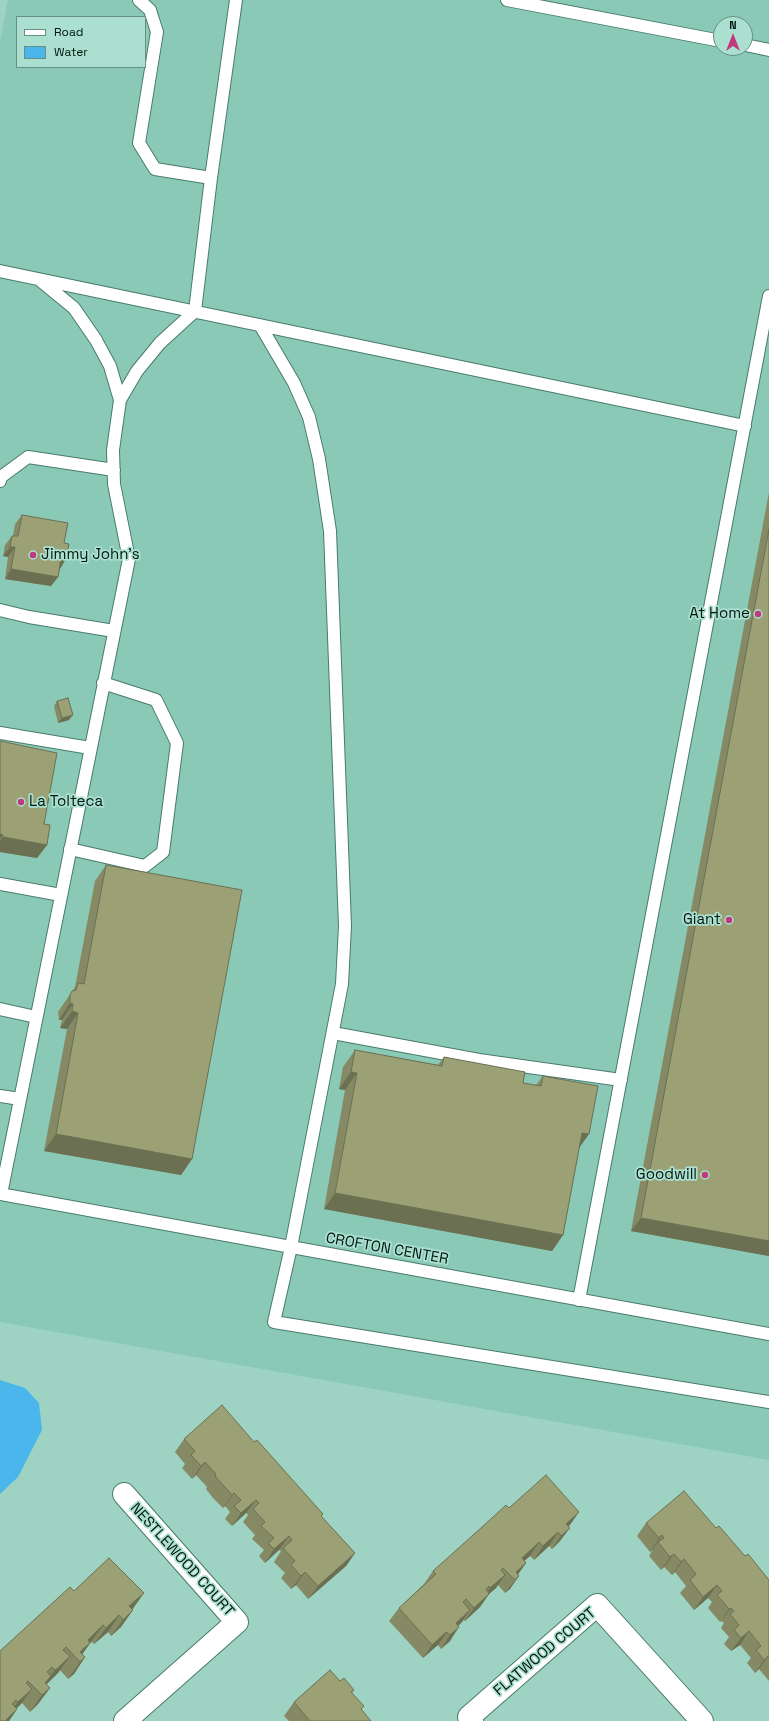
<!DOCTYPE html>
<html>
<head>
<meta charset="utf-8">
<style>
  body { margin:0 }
  #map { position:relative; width:769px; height:1721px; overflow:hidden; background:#9ed3c3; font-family:"Space Grotesk",sans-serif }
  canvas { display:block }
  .legend { position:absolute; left:16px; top:16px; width:130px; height:52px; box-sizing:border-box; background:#abe0d0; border:1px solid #678f83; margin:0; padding:5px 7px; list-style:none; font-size:12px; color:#021610 }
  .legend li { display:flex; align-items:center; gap:8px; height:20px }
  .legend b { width:20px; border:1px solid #678f83 }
  .north { position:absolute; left:713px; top:16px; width:40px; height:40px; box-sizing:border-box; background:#abe0d0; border:1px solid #678f83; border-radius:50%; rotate:0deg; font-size:11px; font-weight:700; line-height:16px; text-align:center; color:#021610 }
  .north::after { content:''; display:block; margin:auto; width:14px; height:18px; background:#bf397c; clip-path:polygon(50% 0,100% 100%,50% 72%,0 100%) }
</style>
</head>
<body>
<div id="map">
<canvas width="769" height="1721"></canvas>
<ul class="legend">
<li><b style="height:5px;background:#fff"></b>Road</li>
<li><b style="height:11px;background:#4bb6eb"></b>Water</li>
</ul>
<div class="north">N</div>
</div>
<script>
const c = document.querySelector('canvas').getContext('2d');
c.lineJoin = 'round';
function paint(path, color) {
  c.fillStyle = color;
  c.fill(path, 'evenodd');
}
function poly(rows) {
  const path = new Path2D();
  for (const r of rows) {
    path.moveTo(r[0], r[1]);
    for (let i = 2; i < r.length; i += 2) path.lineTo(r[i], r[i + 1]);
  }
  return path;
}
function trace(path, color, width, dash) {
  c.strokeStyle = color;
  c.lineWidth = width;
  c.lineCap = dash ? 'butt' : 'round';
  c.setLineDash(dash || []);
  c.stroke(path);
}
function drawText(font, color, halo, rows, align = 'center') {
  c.font = font + ' "Space Grotesk",sans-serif';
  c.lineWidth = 3.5;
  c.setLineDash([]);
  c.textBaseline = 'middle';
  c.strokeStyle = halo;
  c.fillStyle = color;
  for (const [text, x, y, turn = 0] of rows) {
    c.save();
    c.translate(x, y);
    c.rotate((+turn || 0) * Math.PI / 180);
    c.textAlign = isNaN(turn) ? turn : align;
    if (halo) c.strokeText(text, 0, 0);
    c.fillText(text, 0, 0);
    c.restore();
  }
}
paint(poly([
  [8,0,769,0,769,1460,0,1322,0,41],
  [17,17,145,17,145,67,17,67],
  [721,24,745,24,745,48,721,48]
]), '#8bc9b7');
paint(poly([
  [0,1380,25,1388,39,1403,42,1430,18,1477,0,1494]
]), '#4bb6eb');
const lane = poly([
  [139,0,150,10,157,32,139,143,155,169,211,178],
  [507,0,721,41],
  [745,45,769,50],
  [0,271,745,426],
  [41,281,74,308,96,340,110,366,120,400],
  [260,325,294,383,309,417,319,459,330,531,345,926,342,984,291,1247,274,1322,769,1402],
  [0,481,1,477,28,457,114,470],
  [0,610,29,617,114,631],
  [0,733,90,748],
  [70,849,145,866,163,852,177,743,156,700,103,683],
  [0,884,61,895],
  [0,1009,36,1017],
  [333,1033,479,1060,621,1080],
  [0,1096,20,1099],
  [0,1194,769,1334],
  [1,1194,129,559,114,484,113,450,120,400,137,371,160,343,195,311,211,178,236,0],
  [579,1300,769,296]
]);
const street = poly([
  [124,1494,237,1622,125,1721],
  [472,1721,469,1717,597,1605,702,1721]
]);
trace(lane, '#487b6c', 14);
trace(street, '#487b6c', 24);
trace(lane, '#fff', 12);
trace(street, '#fff', 22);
paint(poly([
  [769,492,769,1256,631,1231],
  [22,515,60,569,58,577,51,586,5,579,8,557,3,556,5,545,12,536,13,536,15,524],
  [57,701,69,720,58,723,54,706],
  [0,741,44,824,47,845,37,858,0,852],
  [106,865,192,1159,181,1175,44,1151,67,1029,60,1028,62,1020,59,1020,58,1012,75,987,95,881],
  [355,1050,438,1065,444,1057,523,1083,536,1085,543,1076,589,1134,579,1147,563,1235,552,1251,324,1209,345,1090,339,1089,343,1067],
  [184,1439,254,1442,323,1514,321,1516,355,1553,346,1566,308,1599,296,1585,291,1589,281,1578,285,1573,274,1562,281,1551,279,1550,265,1563,259,1556,264,1550,252,1539,255,1535,243,1522,248,1515,246,1513,232,1526,225,1519,230,1512,225,1506,223,1508,213,1498,206,1489,207,1487,196,1475,192,1479,182,1468,185,1464,175,1452],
  [509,1508,570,1525,568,1526,560,1541,552,1549,549,1546,534,1560,530,1556,524,1561,526,1563,518,1574,510,1589,505,1593,498,1585,496,1588,489,1594,480,1607,465,1621,464,1620,458,1626,450,1641,441,1649,438,1645,436,1646,423,1658,389,1621,399,1608,424,1584,433,1571],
  [646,1523,716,1528,769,1580,769,1681,759,1669,755,1673,747,1663,751,1658,740,1645,731,1651,724,1644,729,1637,721,1628,724,1623,721,1621,720,1622,708,1608,712,1602,708,1598,694,1610,680,1593,686,1586,675,1572,672,1575,664,1567,661,1570,649,1556,653,1549,650,1552,637,1536],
  [74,1591,132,1610,121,1627,111,1636,108,1632,94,1644,92,1642,90,1643,82,1654,85,1657,74,1674,68,1679,60,1670,58,1673,46,1684,50,1688,38,1704,30,1712,22,1703,17,1708,17,1709,9,1721,0,1721],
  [340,1681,354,1690,352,1693,361,1710,371,1721,289,1721,284,1716,294,1702]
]), '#858a65');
paint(poly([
  [10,547,15,547,8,557,3,556],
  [61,558,66,559,60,569,55,568],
  [11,569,58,577,51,586,5,579],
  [73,715,69,720,58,723,62,718],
  [0,834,3,835,0,839],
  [3,837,47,845,37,858,0,852,0,841],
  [70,1003,73,1004,62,1020,59,1020],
  [72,1011,78,1013,67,1029,60,1028],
  [351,1072,357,1073,345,1090,339,1089],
  [582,1133,589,1134,577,1151],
  [56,1134,192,1159,181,1175,44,1151],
  [335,1193,563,1235,552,1251,324,1209],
  [641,1218,769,1241,769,1256,631,1231],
  [205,1462,196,1475,192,1479,201,1466],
  [234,1493,225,1506,223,1508,232,1495],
  [256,1500,246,1513,232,1526,241,1513],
  [579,1512,570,1525,560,1534,566,1524],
  [570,1528,560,1541,552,1549,561,1536],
  [558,1532,549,1546,534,1560,543,1546],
  [662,1535,653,1549,650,1552,659,1538],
  [289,1536,279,1550,265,1563,274,1549],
  [539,1542,530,1556,513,1571,522,1558],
  [355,1553,346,1566,308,1599,318,1586],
  [674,1554,664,1567,661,1570,670,1557],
  [684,1559,675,1572,672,1575,681,1562],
  [526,1563,517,1576,516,1572],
  [305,1572,296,1585,291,1589,301,1576],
  [505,1575,496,1588,489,1594,480,1607,465,1621,474,1608,481,1601,490,1588],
  [519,1576,510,1589,505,1593,515,1580],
  [717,1585,708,1598,694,1610,703,1597],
  [144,1593,132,1610,129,1606],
  [731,1608,721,1621,720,1622,729,1609],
  [133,1610,121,1627,111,1636,123,1620],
  [470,1610,461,1623,449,1634,456,1623],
  [119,1615,108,1632,94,1644,106,1628],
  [103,1625,79,1659,76,1659,88,1640],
  [459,1627,450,1641,441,1649,450,1635],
  [749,1631,740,1645,731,1651,741,1638],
  [447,1632,438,1645,423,1658,432,1645],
  [70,1656,58,1673,45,1686,45,1683,49,1678,55,1670],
  [768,1656,759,1669,755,1673,764,1660],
  [85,1657,74,1674,68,1679,80,1662],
  [50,1688,38,1704,30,1712,42,1695],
  [32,1689,20,1705,6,1718,18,1702],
  [17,1709,9,1721,5,1721]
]), '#6c7052');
const building = poly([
  [22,515,68,523,64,543,69,544,66,559,61,558,58,577,11,569,15,547,10,547,12,536,18,536,22,515],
  [769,529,769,1241,641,1218,769,529],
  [68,698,73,715,62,718,57,701,68,698],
  [0,741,57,753,44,824,50,825,47,845,3,837,3,835,0,834,0,741],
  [106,865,242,890,192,1159,56,1134,78,1013,72,1011,73,1004,70,1003,70,995,72,991,76,990,78,983,84,984,106,865],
  [355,1050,442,1066,444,1057,525,1072,523,1083,541,1086,543,1076,598,1086,589,1134,582,1133,563,1235,335,1193,357,1073,351,1072,355,1050],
  [222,1405,254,1442,257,1440,323,1514,321,1516,355,1553,318,1586,305,1572,301,1576,291,1565,295,1561,283,1548,292,1540,289,1536,274,1549,268,1543,274,1538,261,1526,265,1522,253,1509,259,1503,256,1500,241,1513,234,1506,241,1500,234,1493,232,1495,223,1485,215,1476,216,1474,205,1462,201,1466,191,1455,195,1451,184,1439,222,1405],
  [546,1475,579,1512,566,1524,570,1528,561,1536,558,1532,543,1546,539,1542,534,1547,522,1558,526,1563,516,1572,519,1576,515,1580,503,1568,501,1570,505,1575,490,1588,489,1586,486,1589,489,1594,474,1608,466,1599,463,1602,470,1610,456,1623,459,1627,450,1635,447,1632,445,1633,432,1645,399,1608,436,1574,433,1571,492,1518,506,1505,509,1508,546,1475],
  [684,1491,716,1528,719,1526,745,1556,748,1554,769,1580,769,1657,768,1656,764,1660,756,1650,761,1646,749,1631,741,1638,734,1630,739,1625,730,1614,734,1611,731,1608,729,1609,717,1595,722,1591,717,1585,703,1597,690,1580,696,1574,684,1559,681,1562,674,1554,670,1557,669,1556,658,1542,664,1538,662,1535,659,1538,646,1523,684,1491],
  [109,1558,144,1593,129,1606,133,1610,123,1620,119,1615,106,1628,103,1625,88,1640,90,1643,80,1652,85,1657,80,1662,66,1647,63,1650,70,1656,57,1669,55,1670,52,1667,47,1672,51,1676,45,1683,50,1688,42,1695,28,1681,26,1683,32,1689,18,1702,16,1700,12,1704,17,1709,6,1720,8,1721,0,1721,0,1651,70,1587,74,1591,109,1558],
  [330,1670,340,1681,344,1678,354,1690,351,1692,364,1706,361,1709,371,1721,310,1721,294,1702,330,1670]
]);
paint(building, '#9ba075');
trace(building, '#6c7052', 1);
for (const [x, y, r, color] of [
  [33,555,4,"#bf397c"],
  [758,614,4,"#bf397c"],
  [21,802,4,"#bf397c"],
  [729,920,4,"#bf397c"],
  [705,1175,4,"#bf397c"]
]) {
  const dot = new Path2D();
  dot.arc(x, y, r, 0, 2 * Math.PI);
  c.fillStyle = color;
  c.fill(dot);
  trace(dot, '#abe0d0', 1.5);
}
drawText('15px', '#021610', '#abe0d0', [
  ["Jimmy John's",41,555,"left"],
  ["At Home",750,614],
  ["La Tolteca",29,802,"left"],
  ["Giant",721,920],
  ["Goodwill",697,1175]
], 'right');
drawText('15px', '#021610', '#abe0d0', [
  ["CROFTON CENTER",387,1249,10],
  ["NESTLEWOOD COURT",182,1560,48],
  ["FLATWOOD COURT",545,1652,-40]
]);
</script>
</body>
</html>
